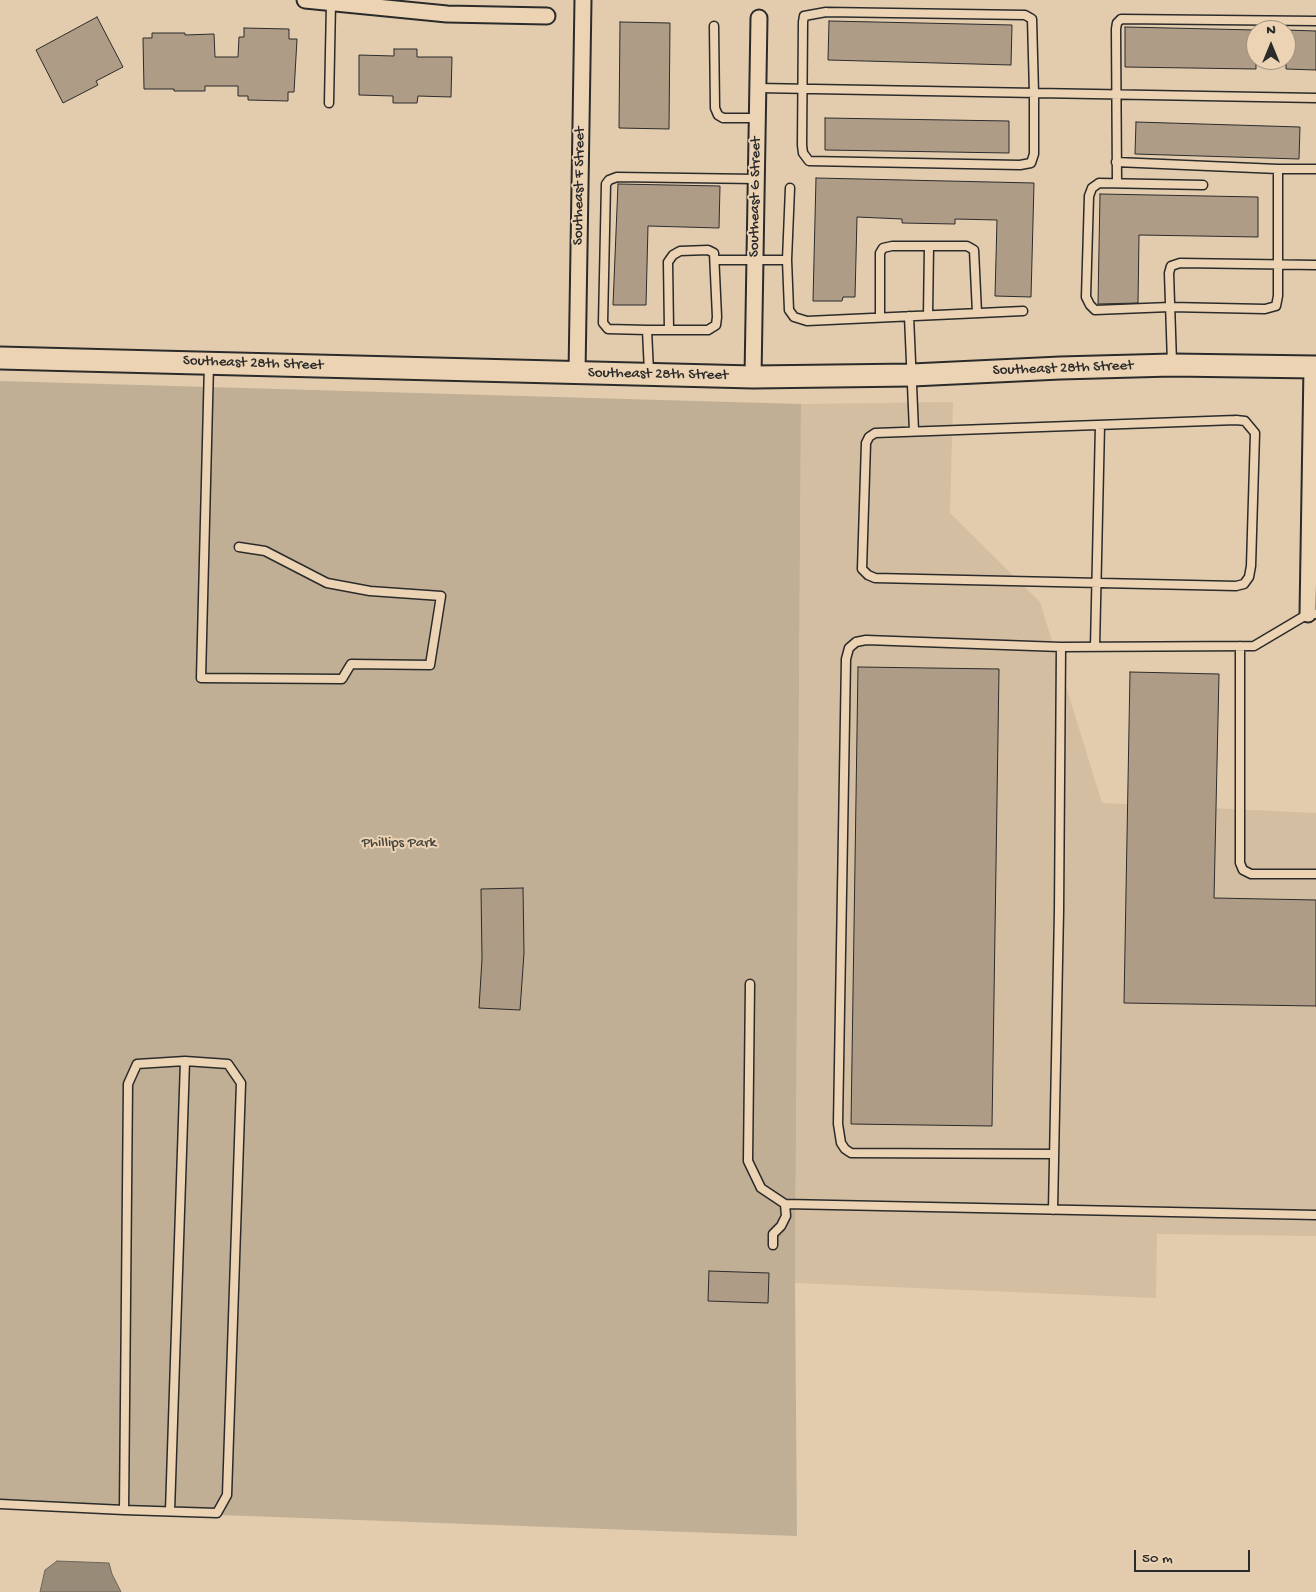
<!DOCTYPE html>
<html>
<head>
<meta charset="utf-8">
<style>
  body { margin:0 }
  #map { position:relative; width:1316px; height:1592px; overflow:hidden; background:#e3ccae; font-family:"Gochi Hand",sans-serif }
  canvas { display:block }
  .north { position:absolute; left:1246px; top:20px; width:50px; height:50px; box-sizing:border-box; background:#ebd3b3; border:1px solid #9e907d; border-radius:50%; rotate:0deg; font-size:14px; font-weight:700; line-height:20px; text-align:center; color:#2b2b2b }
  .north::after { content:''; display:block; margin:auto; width:18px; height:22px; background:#2b2b2b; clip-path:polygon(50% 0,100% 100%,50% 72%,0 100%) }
  .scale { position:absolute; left:1134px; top:1550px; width:116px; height:22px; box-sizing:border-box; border:2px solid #2b2b2b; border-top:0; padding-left:6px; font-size:15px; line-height:18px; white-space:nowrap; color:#2b2b2b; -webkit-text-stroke:4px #ebd3b3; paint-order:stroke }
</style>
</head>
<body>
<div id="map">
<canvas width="1316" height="1592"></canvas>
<div class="north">N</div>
<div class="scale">50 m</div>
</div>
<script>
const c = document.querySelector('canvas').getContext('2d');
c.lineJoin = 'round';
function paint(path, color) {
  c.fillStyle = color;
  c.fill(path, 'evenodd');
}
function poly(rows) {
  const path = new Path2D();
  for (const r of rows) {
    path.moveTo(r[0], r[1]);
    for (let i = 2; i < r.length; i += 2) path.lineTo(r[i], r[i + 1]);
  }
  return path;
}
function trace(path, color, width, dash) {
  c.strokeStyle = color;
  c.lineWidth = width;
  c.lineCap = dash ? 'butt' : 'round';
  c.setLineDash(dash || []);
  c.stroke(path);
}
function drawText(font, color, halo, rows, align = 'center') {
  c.font = font + ' "Gochi Hand",sans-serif';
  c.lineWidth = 4;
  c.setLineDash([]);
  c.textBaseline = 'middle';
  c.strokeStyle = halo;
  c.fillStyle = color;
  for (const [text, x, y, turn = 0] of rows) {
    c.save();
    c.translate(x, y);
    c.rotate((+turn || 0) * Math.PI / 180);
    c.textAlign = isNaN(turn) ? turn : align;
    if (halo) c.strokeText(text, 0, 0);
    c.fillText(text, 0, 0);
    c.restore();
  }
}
paint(poly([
  [953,402,950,513,1040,602,1102,803,1316,813,1316,1236,1157,1234,1156,1298,795,1283,801,404]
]), '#d3bea2');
paint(poly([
  [0,381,801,404,795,1283,797,1536,0,1507]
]), '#c1af95');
const water = poly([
  [57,1561,109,1563,112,1574,121,1592,40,1592,45,1570,57,1561]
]);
paint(water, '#988b78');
trace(water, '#6c6559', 1);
const building = poly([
  [97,17,123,67,96,81,98,85,63,103,36,50,97,17],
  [829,21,1012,25,1011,65,828,60,829,21],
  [620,22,670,23,669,129,619,128,620,22],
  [1125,27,1256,30,1256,69,1125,67,1125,27],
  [244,28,289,29,289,39,297,39,294,92,288,92,288,101,248,100,248,96,238,96,238,86,205,86,205,91,174,91,174,89,144,89,143,38,152,38,152,33,185,33,185,35,214,34,215,57,238,57,239,37,244,37,244,28],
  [1286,30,1316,31,1316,70,1286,69,1286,30],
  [394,49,417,49,417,57,452,57,451,97,418,96,417,103,393,103,393,96,359,95,359,55,394,56,394,49],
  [825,118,1009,121,1009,153,825,150,825,118],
  [1136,122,1300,127,1299,159,1135,154,1136,122],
  [816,178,1034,183,1031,297,995,296,997,220,955,219,955,224,902,223,902,219,857,217,855,297,843,297,842,301,813,301,816,178],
  [618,184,720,186,719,228,648,226,646,305,613,305,618,184],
  [1100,194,1258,197,1258,237,1139,235,1138,303,1098,304,1100,194],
  [858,667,999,669,992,1126,851,1124,858,667],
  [1130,672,1219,674,1214,898,1316,900,1316,1006,1124,1003,1130,672],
  [523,888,524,953,520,1010,479,1008,482,959,481,889,523,888],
  [709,1271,769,1273,768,1303,708,1301,709,1271]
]);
paint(building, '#ae9c87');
trace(building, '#2b2b2b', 1);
const lane = poly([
  [826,12,1025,15,1032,19,1034,93,1034,154,1031,163,1020,165,809,161,803,153,802,145,803,22,804,16,826,12],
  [714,26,715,108,718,115,723,118,758,118],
  [758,88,1316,98],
  [329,103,331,3],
  [1116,162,1278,169],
  [1117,183,1116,29,1117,23,1121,19,1316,21],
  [1203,185,1099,183,1092,188,1089,196,1086,297,1090,305,1095,310,1170,307,1265,309,1276,306,1278,296,1278,169,1316,169],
  [715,260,787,260,790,188],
  [787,260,789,310,794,317,807,321,1023,311],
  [928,315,929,246],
  [909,316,914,431],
  [880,317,880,253,883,248,892,246,967,246,974,250,977,313],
  [647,330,708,330,716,325,717,317,714,253,708,250,680,251,673,255,668,262,669,330],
  [1172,363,1169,273,1171,266,1180,263,1316,265],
  [209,364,201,678,342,679,351,664,430,665,441,596,370,591,327,583,265,551,239,547],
  [649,372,647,330,608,329,603,323,606,184,609,180,617,177,756,179],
  [1236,420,1245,421,1255,433,1251,566,1249,577,1244,584,1236,586,875,578,868,575,862,569,866,443,869,437,875,433,1236,420],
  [1240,646,1240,863,1243,870,1251,874,1316,874],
  [1095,647,1100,425],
  [750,984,748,1161,761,1188,785,1204,1316,1215],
  [1054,1154,851,1153,845,1149,841,1143,838,1124,846,659,849,648,856,642,866,640,1061,647],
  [1053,1210,1059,911,1061,647,1254,646,1308,614,1316,614],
  [773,1245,773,1234,781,1226,786,1216,785,1204],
  [0,1504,124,1510,217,1513,227,1495,241,1083,228,1064,185,1061,137,1064,128,1084,124,1510],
  [170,1511,185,1061]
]);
const street = poly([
  [305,0,447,14,547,16],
  [577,373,583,0],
  [753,377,759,18],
  [1308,614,1312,367]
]);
const secondary = poly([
  [0,358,753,377,912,375,1060,368,1172,365,1316,367]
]);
trace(lane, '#2b2b2b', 11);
trace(street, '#2b2b2b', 19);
trace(secondary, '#2b2b2b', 25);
trace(lane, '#ebd3b3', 8);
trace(street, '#ebd3b3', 15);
trace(secondary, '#ebd3b3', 21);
drawText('15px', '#2b2b2b', '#ebd3b3', [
  ["Southeast F Street",580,186,-89],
  ["Southeast G Street",756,197,-89],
  ["Southeast 28th Street",253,364,2],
  ["Southeast 28th Street",1063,369,-2],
  ["Southeast 28th Street",658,375,1]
]);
drawText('15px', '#494540', '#ebd3b3', [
  ["Phillips Park",399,844]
]);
</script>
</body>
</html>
